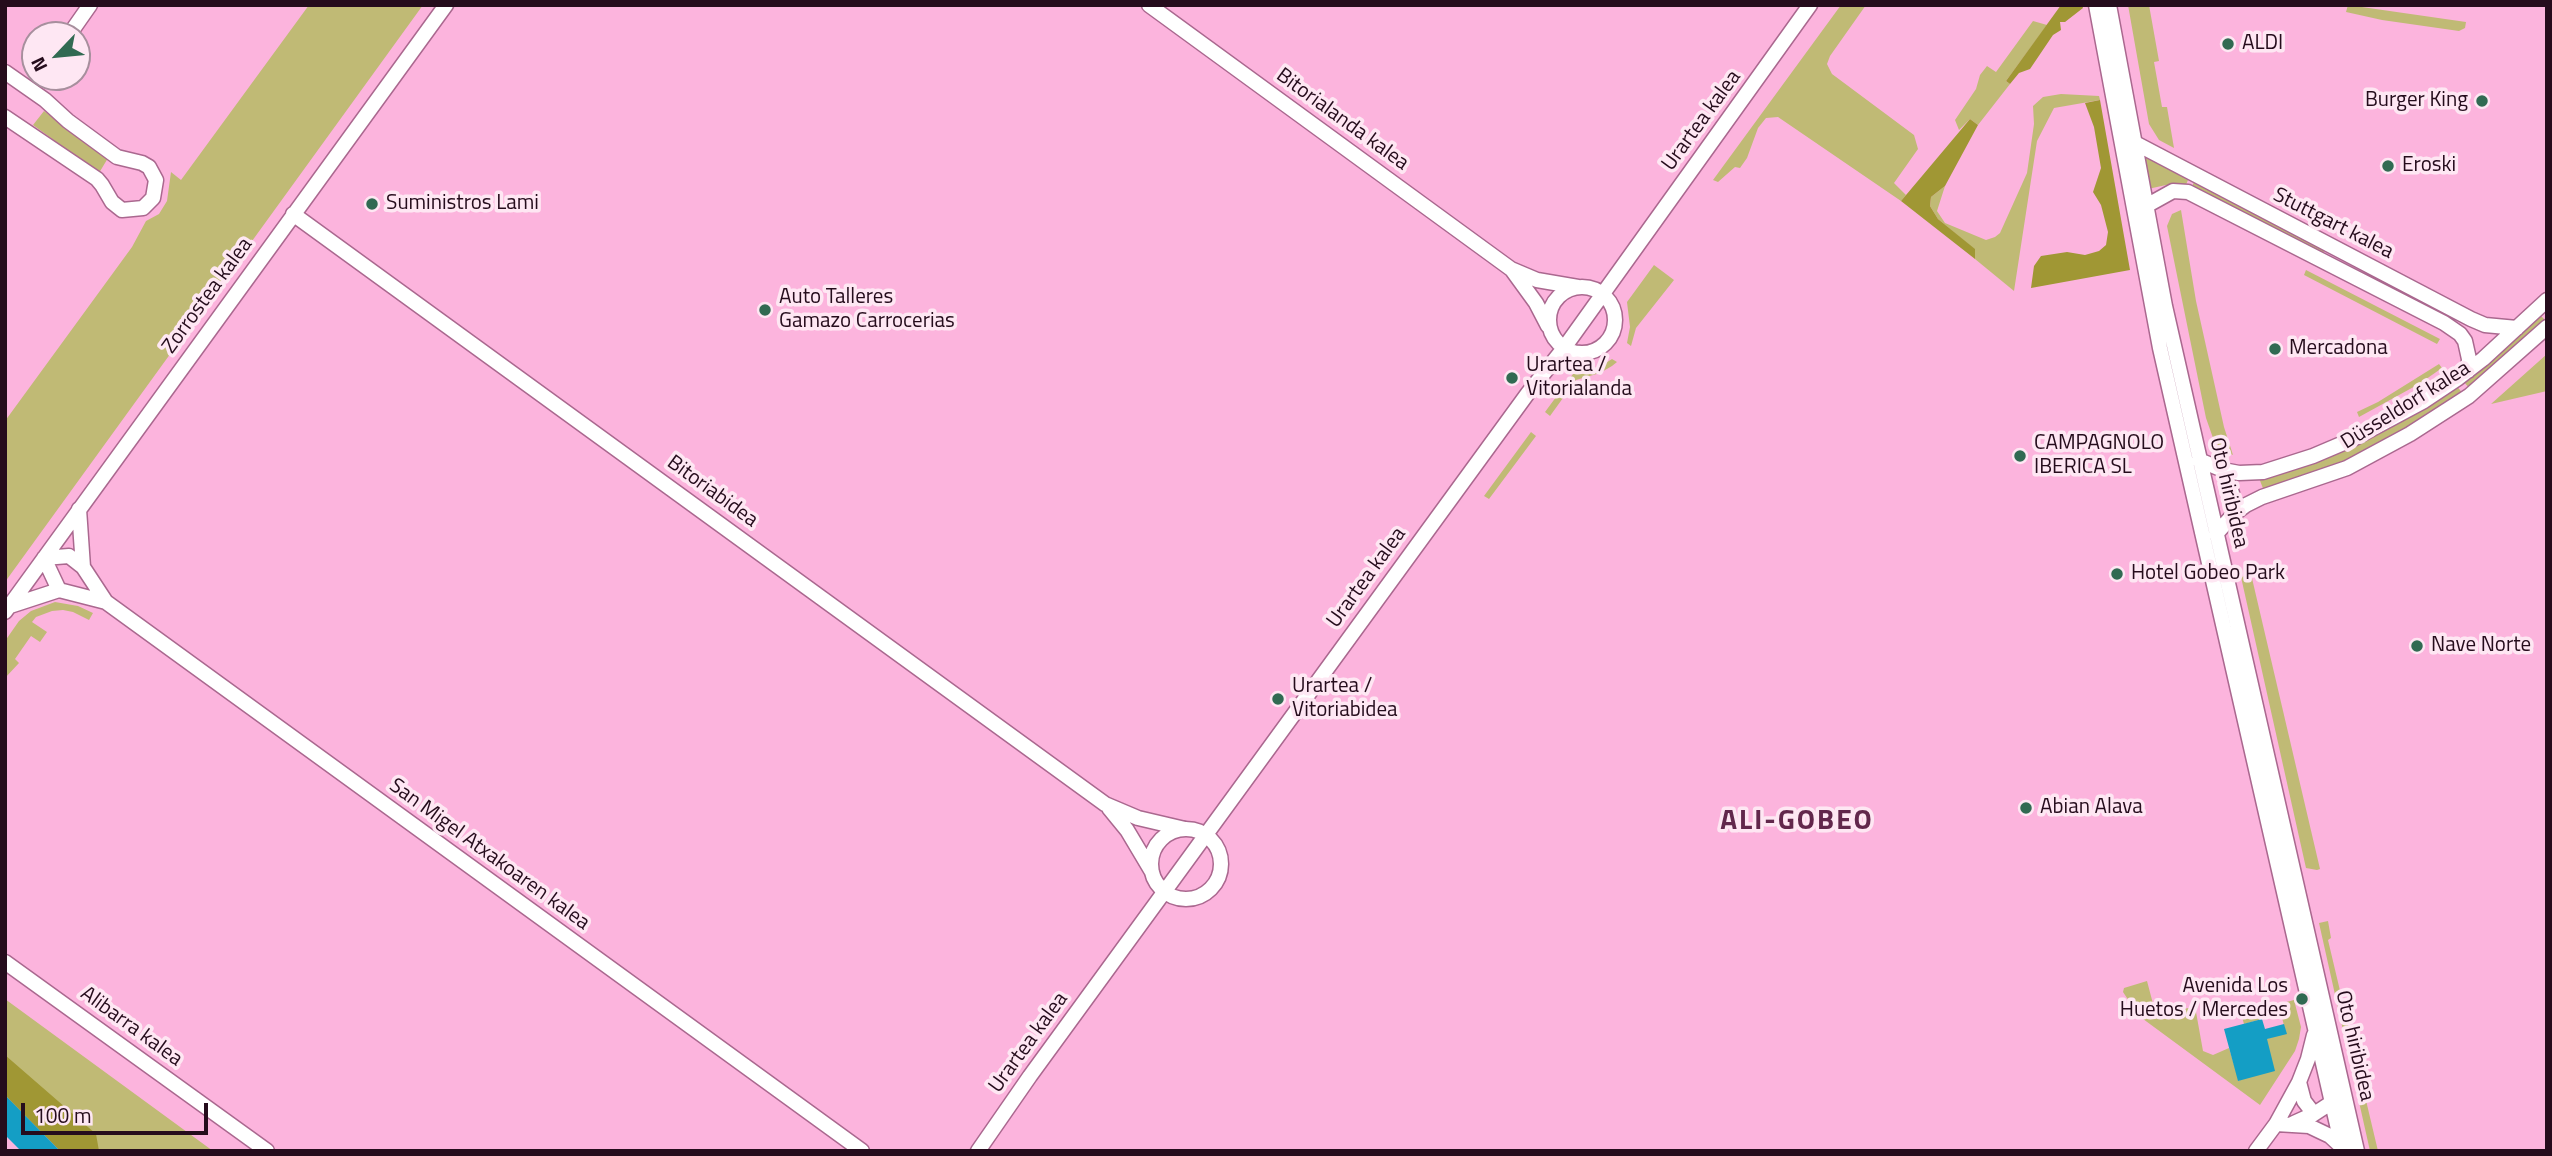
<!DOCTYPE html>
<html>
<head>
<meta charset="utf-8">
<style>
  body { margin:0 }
  #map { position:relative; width:2552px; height:1156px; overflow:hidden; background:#fcb4dd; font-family:"Titillium Web",sans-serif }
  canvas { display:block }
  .frame { position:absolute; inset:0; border:7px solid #250c1c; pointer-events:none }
  .north { position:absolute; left:21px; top:21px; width:70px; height:70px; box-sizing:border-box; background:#fee7f3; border:2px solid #a78f9d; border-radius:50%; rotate:244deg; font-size:19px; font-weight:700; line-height:28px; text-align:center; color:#250c1c }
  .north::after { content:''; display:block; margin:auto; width:24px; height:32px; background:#316a52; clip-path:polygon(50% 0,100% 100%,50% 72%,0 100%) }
  .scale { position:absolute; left:21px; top:1103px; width:187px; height:32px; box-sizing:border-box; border:4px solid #250c1c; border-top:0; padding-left:9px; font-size:21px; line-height:24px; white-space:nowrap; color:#250c1c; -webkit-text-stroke:5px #fee7f3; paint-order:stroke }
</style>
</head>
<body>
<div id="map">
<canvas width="2552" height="1156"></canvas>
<div class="frame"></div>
<div class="north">N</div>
<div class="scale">100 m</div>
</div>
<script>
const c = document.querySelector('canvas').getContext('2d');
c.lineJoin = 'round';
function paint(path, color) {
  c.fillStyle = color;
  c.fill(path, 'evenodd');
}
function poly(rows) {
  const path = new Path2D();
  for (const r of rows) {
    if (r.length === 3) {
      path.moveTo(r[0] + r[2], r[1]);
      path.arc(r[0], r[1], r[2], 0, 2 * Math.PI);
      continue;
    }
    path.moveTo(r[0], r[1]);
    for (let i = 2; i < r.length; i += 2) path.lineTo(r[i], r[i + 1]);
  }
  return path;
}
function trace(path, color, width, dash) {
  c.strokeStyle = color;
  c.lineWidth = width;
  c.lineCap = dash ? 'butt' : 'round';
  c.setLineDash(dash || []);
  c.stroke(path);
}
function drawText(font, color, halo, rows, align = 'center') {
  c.font = font + ' "Titillium Web",sans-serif';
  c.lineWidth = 7;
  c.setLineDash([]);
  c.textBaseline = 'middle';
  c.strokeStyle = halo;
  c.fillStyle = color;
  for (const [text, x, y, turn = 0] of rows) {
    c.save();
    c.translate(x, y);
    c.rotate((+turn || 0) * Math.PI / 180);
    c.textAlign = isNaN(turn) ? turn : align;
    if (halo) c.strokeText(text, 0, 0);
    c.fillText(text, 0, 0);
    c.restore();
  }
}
paint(poly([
  [309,5,423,5,5,582,5,421,132,247,146,221,159,214,167,201,171,172,181,180],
  [1841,5,1866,5,1830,56,1827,64,1832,74,1914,135,1918,149,1894,183,1906,195,1901,201,1778,117,1766,118,1758,128,1747,158,1740,168,1735,167,1718,182,1713,180],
  [2128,5,2149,5,2159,61,2154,62,2162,107,2167,107,2174,148,2159,140,2149,124],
  [2348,5,2466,22,2465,28,2459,31,2382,20,2346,12],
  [2033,21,2047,25,2006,81,2010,84,1978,125,1970,119,1959,130,1955,120,1976,89,1980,75,1987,66,1996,72],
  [2061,94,2099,96,2100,100,2054,108,2037,141,2014,291,1975,259,1974,249,1938,219,1930,206,1931,197,1945,186,1937,211,1945,223,1986,240,1995,237,2000,233,2027,173,2034,124,2033,106,2043,97],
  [44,111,108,158,99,173,33,125],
  [2142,153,2188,180,2185,187,2166,185,2148,189],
  [2194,182,2325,250,2322,254,2191,189],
  [2181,210,2196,301,2224,427,2233,455,2220,448,2213,438,2206,418,2167,226,2172,214],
  [1654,265,1674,280,1636,328,1631,346,1627,343,1630,327,1627,302],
  [2306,270,2440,339,2437,344,2304,275],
  [2539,314,2547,322,2471,390,2463,381],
  [2547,354,2547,391,2491,404],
  [1612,359,1617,362,1612,366,1600,373,1576,380,1550,416,1545,412,1573,374,1599,367],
  [2439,364,2442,368,2419,384,2359,417,2357,412,2378,402],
  [2456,385,2464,395,2419,424,2341,464,2264,491,2259,478],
  [1531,432,1536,436,1489,499,1484,496],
  [2251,574,2320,869,2317,870,2306,868,2241,577],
  [55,602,78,606,93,613,89,620,73,612,63,610,52,611,36,617,32,622,47,632,40,642,31,636,15,659,19,663,5,678,5,641,19,621,31,611],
  [2328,921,2331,938,2328,940,2378,1151,2370,1151,2319,923],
  [2147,981,2156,1015,2193,1007,2196,1012,2203,1051,2213,1055,2229,1048,2239,1081,2266,1039,2286,1033,2281,1014,2244,1024,2241,1014,2294,1000,2301,1027,2299,1039,2295,1051,2260,1105,2139,1016,2123,992,2124,988],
  [5,999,213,1151,60,1151,5,1095]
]), '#c0ba75');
paint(poly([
  [2061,5,2082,5,2083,8,2065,22,2060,22,2061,30,2053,35,2030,69,2019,73,2010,84,2006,81],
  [2100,100,2130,270,2031,288,2034,266,2041,256,2067,252,2085,255,2099,251,2106,245,2108,232,2101,205,2093,192,2101,168,2094,127,2085,103],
  [1970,119,1978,125,1945,186,1931,197,1930,206,1938,219,1975,249,1975,259,1901,201],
  [5,1055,96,1134,99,1151,60,1151,5,1095]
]), '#a09734');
paint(poly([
  [2262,1019,2265,1029,2284,1024,2287,1034,2267,1039,2275,1071,2238,1081,2224,1029],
  [5,1095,60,1151,21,1151,5,1135]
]), '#149ec5');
const minor = poly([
  [1149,5,1511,269,1537,280,1578,287],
  [2096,5,2160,348,2343,1151],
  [2109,5,2165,306,2357,1151],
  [69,35,90,5],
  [5,72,45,100,68,121,117,157,142,163,149,167,156,180,153,198,143,208,122,210,112,202,102,185,97,179,5,117],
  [2135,143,2471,319,2485,325,2517,328],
  [2146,206,2173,191,2188,192,2444,323,2460,334,2465,341,2469,359,2468,371],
  [293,214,1105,804,1138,818,1185,829],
  [1512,270,1536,303,1548,326],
  [1582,320,33],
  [2199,460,2223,470,2239,473,2263,472,2313,456,2353,439,2424,401,2457,379,2483,359,2547,300],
  [2223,470,2232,493,2234,514],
  [79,509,83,567],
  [2216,534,2234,514,2246,505,2262,497,2347,468,2410,434,2469,396,2547,327],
  [44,558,69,556,83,567,106,602,862,1151],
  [44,558,59,590,106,602],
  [10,606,59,590],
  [5,612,446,5],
  [1109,808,1127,830,1152,872],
  [1186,864,35],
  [5,962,267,1151],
  [2299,1082,2304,1101,2314,1114],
  [2294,1123,2314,1114,2337,1099],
  [2276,1124,2309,1126,2330,1136,2343,1148],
  [978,1151,1030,1076,1528,393,1564,348,1810,5],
  [2256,1151,2276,1124,2299,1082,2308,1059,2314,1035]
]);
trace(minor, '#aa688f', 17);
trace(minor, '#fff', 14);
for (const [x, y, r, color] of [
  [2228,44,7,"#316a52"],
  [2482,101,7,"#316a52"],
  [2388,166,7,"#316a52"],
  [372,204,7,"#316a52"],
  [765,310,7,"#316a52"],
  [2275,349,7,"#316a52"],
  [1512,378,7,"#316a52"],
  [2020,456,7,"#316a52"],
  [2117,574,7,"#316a52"],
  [2417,646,7,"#316a52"],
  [1278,699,7,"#316a52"],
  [2026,808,7,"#316a52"],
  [2302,999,7,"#316a52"]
]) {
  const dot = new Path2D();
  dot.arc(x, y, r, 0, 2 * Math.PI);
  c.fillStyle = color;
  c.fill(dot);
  trace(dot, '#fee7f3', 2.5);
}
drawText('21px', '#250c1c', '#fee7f3', [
  ["ALDI",2242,44],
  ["Burger King",2468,101,"right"],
  ["Eroski",2402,166],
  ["Suministros Lami",386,204],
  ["Auto Talleres",779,298],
  ["Gamazo Carrocerias",779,322],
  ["Mercadona",2289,349],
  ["Urartea /",1526,366],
  ["Vitorialanda",1526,390],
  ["CAMPAGNOLO",2034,444],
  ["IBERICA SL",2034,468],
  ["Hotel Gobeo Park",2131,574],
  ["Nave Norte",2431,646],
  ["Urartea /",1292,687],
  ["Vitoriabidea",1292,711],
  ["Abian Alava",2040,808],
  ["Avenida Los",2288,987,"right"],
  ["Huetos / Mercedes",2288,1011,"right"]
], 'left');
drawText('21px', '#250c1c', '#fee7f3', [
  ["Bitorialanda kalea",1342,120,36],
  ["Urartea kalea",1702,121,-54],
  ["Stuttgart kalea",2333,224,27],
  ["Zorrostea kalea",208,296,-54],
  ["Düsseldorf kalea",2406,406,-32],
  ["Bitoriabidea",712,492,36],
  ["Oto hiribidea",2228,493,77],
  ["Urartea kalea",1367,578,-54],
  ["San Migel Atxakoaren kalea",489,855,36],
  ["Alibarra kalea",131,1027,36],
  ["Urartea kalea",1029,1043,-54],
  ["Oto hiribidea",2354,1046,77]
]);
c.letterSpacing = '2px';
drawText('bold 28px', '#62274c', '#fee7f3', [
  ["ALI-GOBEO",1797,822]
]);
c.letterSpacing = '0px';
</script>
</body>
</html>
